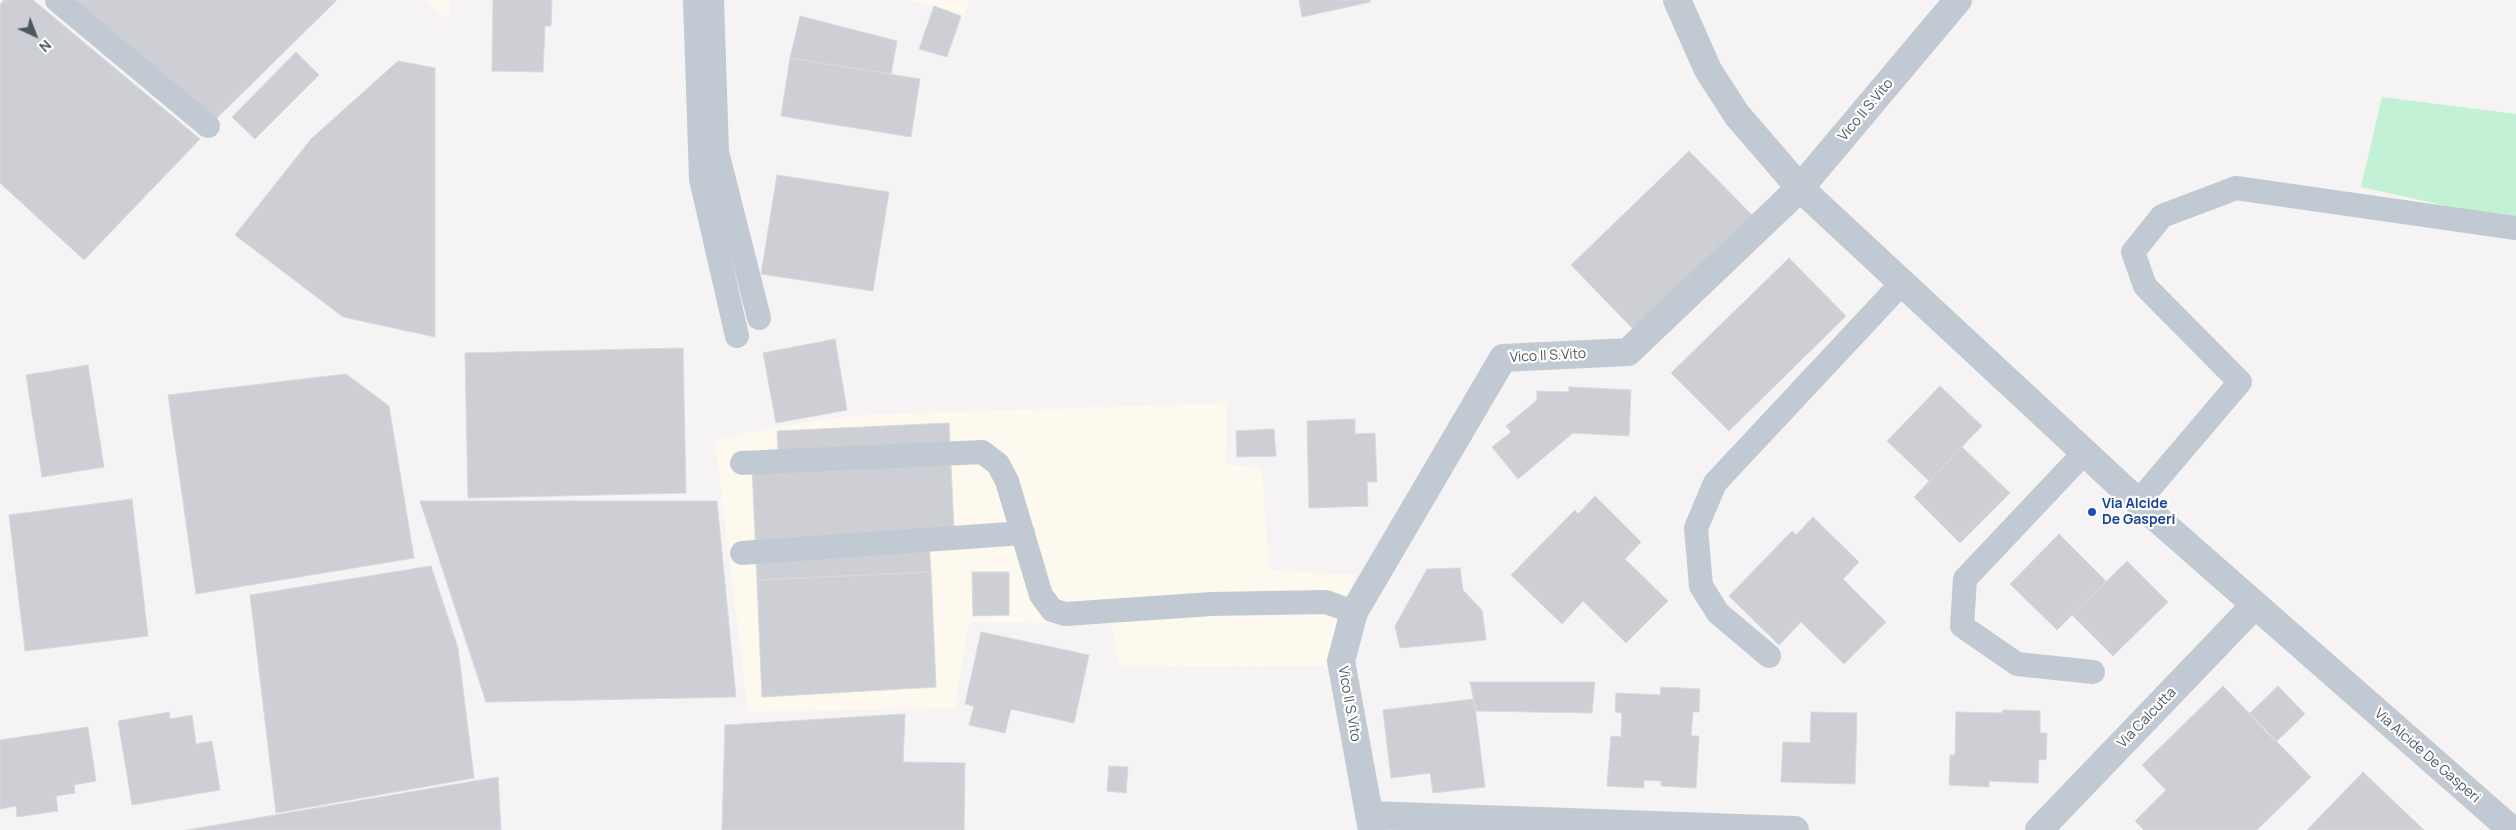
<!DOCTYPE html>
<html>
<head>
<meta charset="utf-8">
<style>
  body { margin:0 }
  #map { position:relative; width:2516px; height:830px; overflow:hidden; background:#f5f3f3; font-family:Manrope,sans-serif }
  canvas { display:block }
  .north { position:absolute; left:10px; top:10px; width:50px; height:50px; -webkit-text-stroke:4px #fff; paint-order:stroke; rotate:137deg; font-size:14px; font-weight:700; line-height:20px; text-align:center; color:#4a5661 }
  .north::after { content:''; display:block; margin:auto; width:18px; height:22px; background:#4a5661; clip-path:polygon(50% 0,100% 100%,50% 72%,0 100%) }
</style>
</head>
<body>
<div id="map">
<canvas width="2516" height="830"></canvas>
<div class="north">N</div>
</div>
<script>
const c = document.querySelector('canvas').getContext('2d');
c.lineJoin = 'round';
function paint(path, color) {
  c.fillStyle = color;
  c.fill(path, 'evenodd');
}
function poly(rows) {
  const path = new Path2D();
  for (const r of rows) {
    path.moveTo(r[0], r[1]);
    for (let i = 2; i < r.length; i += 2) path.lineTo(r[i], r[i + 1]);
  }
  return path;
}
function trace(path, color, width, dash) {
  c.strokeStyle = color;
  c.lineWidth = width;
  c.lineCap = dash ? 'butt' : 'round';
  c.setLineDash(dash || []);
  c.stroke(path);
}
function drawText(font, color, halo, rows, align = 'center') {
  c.font = font + ' Manrope,sans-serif';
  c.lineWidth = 4.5;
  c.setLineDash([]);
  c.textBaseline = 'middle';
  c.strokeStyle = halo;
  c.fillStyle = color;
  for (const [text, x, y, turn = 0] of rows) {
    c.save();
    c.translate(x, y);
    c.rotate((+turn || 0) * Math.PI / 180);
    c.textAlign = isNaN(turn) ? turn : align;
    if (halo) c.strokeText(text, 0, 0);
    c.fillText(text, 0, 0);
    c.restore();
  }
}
paint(poly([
  [424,0,450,0,449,20],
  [909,0,969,0,964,15],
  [1227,403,1226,465,1262,468,1269,570,1355,575,1326,666,1119,667,1112,624,969,622,955,708,748,712,715,441,768,428,858,415]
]), '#fdf9ef');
paint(poly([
  [2382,97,2516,114,2516,221,2361,187]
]), '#c3f1d5');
const building = poly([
  [4,0,33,0,200,139,84,260,0,183,0,5,4,0],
  [71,0,337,0,214,121,71,0],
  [493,0,552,0,551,26,545,26,543,72,492,71,493,0],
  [1299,0,1370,0,1370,2,1302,17,1299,0],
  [934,6,961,16,947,57,919,49,934,6],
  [800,16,897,41,891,74,790,58,800,16],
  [296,52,319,75,255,139,232,117,296,52],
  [790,58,920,79,911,137,781,116,790,58],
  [398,61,435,68,435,337,343,317,235,235,311,139,398,61],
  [1689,151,1754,217,1636,332,1571,265,1689,151],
  [777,175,889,192,873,291,761,274,777,175],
  [1789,258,1846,316,1729,431,1671,373,1789,258],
  [835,339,847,410,776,423,763,353,835,339],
  [683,348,686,493,468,498,465,353,683,348],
  [88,365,104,467,42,477,26,375,88,365],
  [346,374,389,406,414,558,196,594,168,395,346,374],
  [1940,386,1982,426,1929,481,1887,441,1940,386],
  [1569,387,1631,390,1629,436,1573,433,1518,479,1492,447,1511,432,1506,426,1537,400,1537,391,1569,392,1569,387],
  [1355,419,1355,434,1375,433,1377,482,1367,482,1368,506,1309,508,1307,421,1355,419],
  [949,423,954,530,928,531,931,572,757,580,752,465,779,464,777,431,949,423],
  [1274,429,1276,456,1237,457,1236,431,1274,429],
  [1962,447,2010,493,1960,543,1914,497,1962,447],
  [1595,496,1641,542,1625,559,1668,601,1626,643,1583,601,1562,624,1511,575,1575,510,1578,514,1595,496],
  [132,499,148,636,25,651,9,515,132,499],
  [420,501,717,501,736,697,486,702,420,501],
  [1813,517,1859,562,1843,579,1886,622,1844,664,1801,622,1779,645,1729,596,1792,531,1796,535,1813,517],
  [2059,534,2106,581,2057,630,2010,584,2059,534],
  [2127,561,2168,602,2113,656,2072,615,2127,561],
  [431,566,458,648,474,778,276,813,250,595,431,566],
  [1460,568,1463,590,1482,610,1486,640,1400,648,1395,626,1427,569,1460,568],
  [931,572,936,687,762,697,757,580,931,572],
  [972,572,1009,572,1009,615,973,616,972,572],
  [981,632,1089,655,1074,723,1011,709,1005,733,969,725,974,706,965,704,981,632],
  [1470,682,1595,682,1592,713,1476,711,1470,682],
  [2223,686,2311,777,2257,830,2144,830,2135,821,2166,790,2142,765,2223,686],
  [2278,686,2305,714,2276,742,2249,714,2278,686],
  [1661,687,1700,689,1699,712,1693,712,1691,736,1699,736,1696,788,1661,786,1661,781,1644,780,1644,788,1607,786,1611,736,1621,737,1622,713,1615,712,1616,693,1660,695,1661,687],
  [1474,699,1485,787,1433,793,1430,773,1391,778,1383,710,1474,699],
  [2003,710,2040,711,2040,733,2047,733,2046,760,2039,759,2038,783,1989,781,1989,787,1949,785,1950,755,1955,755,1956,712,2002,713,2003,710],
  [169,712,170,719,192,715,196,744,212,741,220,790,132,805,118,721,169,712],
  [1811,712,1857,713,1855,784,1781,782,1783,742,1810,743,1811,712],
  [905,714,903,762,965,763,964,830,722,830,725,725,905,714],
  [88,727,96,781,74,785,75,793,56,796,58,811,17,817,16,806,0,809,0,740,88,727],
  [1109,766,1128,767,1126,793,1107,791,1109,766],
  [2363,772,2424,830,2307,830,2363,772],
  [498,777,501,830,187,830,498,777]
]);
paint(building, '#cdcfd5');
trace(building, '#d7d9de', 1);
trace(poly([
  [57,0,208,126],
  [695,0,701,179,737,336],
  [712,0,717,152,759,318],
  [2084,453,1965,579,1962,626,2017,664,2093,672],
  [742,463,982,452,998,464,1007,481,1041,595,1052,610,1065,614,1212,604,1326,602,1354,612],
  [2138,502,2240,382,2145,286,2133,252,2162,216,2236,188,2516,228],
  [742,553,1023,533],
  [1769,656,1718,613,1701,586,1696,528,1715,483,1902,283]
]), '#c1cad2', 24);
trace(poly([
  [1369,815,1795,830],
  [1372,830,1341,661,1354,612,1503,358,1628,352,1800,188,1958,0],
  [2039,830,2254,606]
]), '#c1cad2', 28);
trace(poly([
  [1677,0,1708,70,1737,115,1800,188,2138,502,2512,830]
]), '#c1cad2', 28);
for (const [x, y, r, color] of [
  [2092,512,5,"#1a4fb4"]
]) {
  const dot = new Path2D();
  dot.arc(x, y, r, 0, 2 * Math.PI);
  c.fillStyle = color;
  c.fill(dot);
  trace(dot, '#fff', 2);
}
drawText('14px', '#4a5661', '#fff', [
  ["Vico II S.Vito",1866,110,-50],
  ["Vico II S.Vito",1548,356,-3],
  ["Vico II S.Vito",1349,704,80],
  ["Via Calcutta",2147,718,-46],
  ["Via Alcide De Gasperi",2427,756,41]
]);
drawText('bold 14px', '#164399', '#fff', [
  ["Via Alcide",2102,504],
  ["De Gasperi",2102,520]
], 'left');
</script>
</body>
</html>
